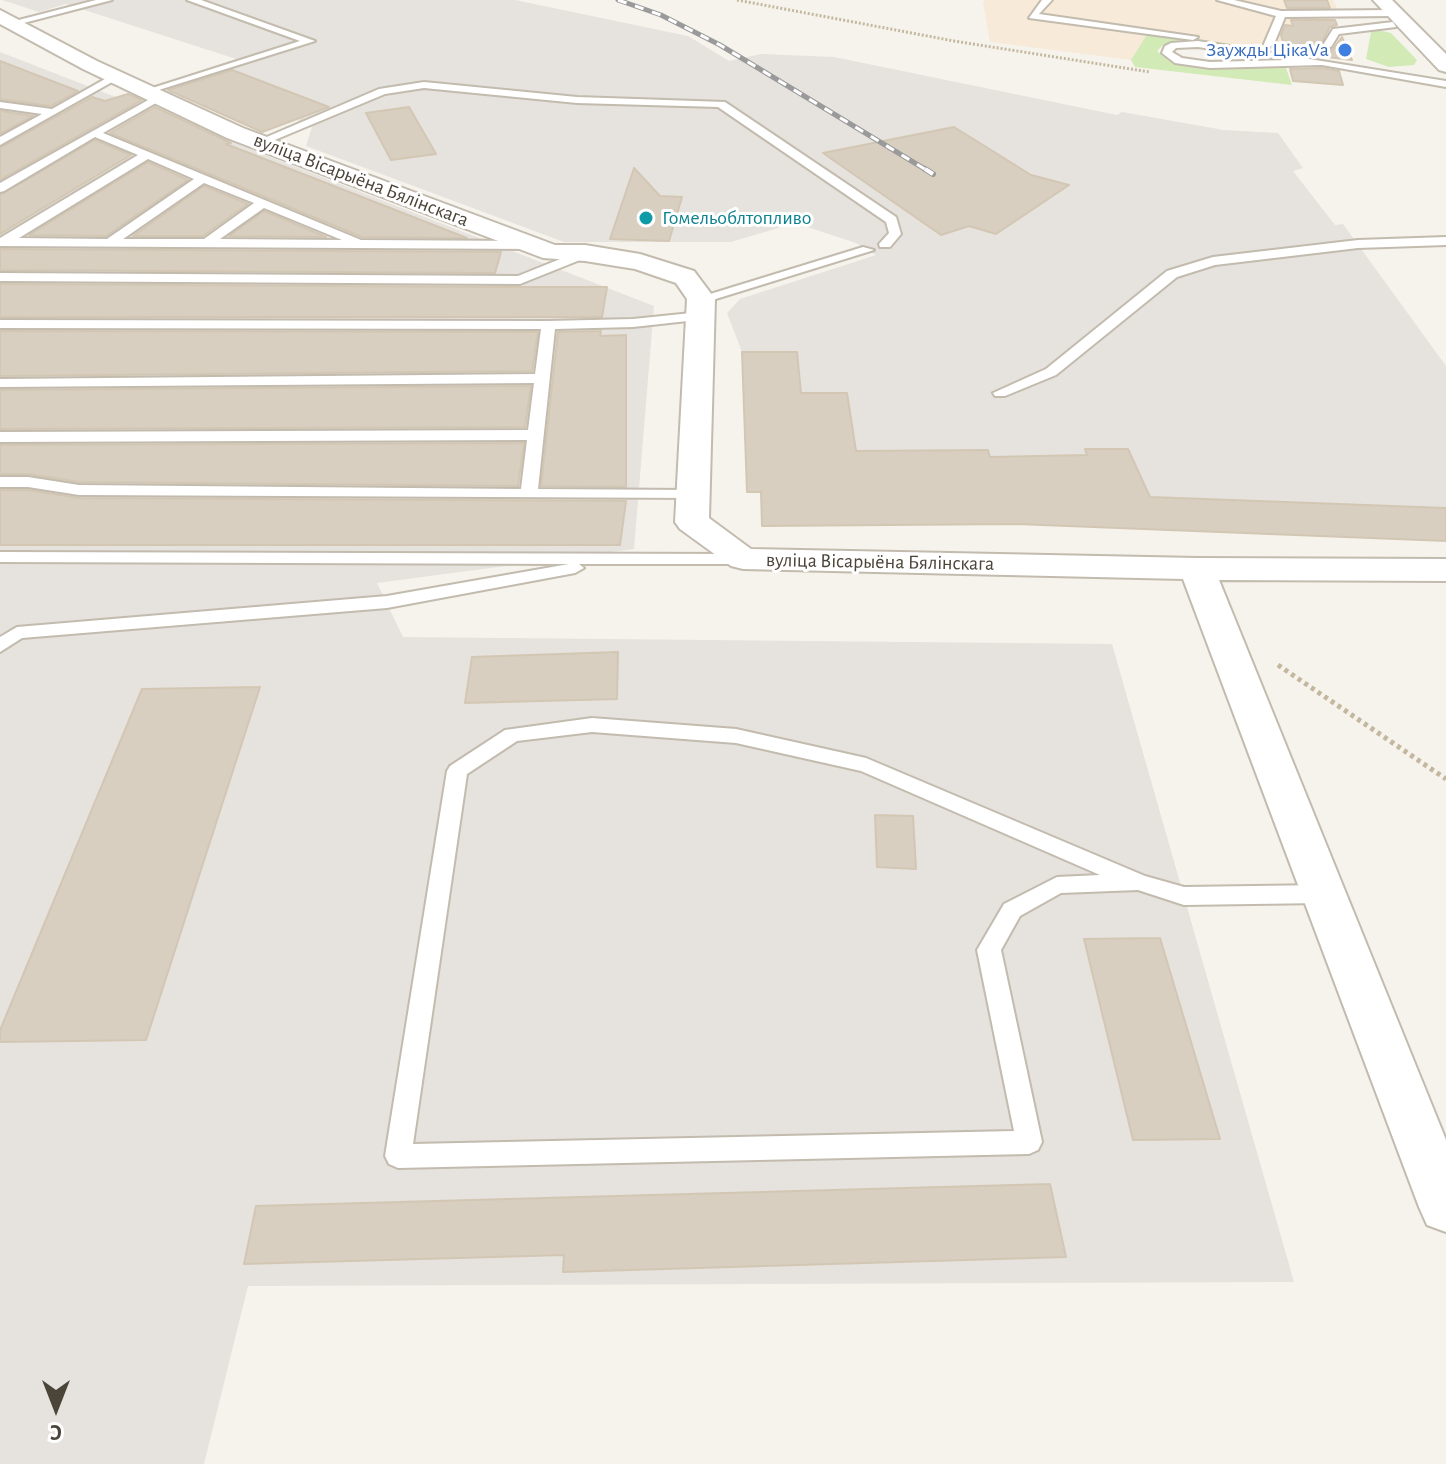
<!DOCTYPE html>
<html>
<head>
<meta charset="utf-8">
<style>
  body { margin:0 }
  #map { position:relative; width:1446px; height:1464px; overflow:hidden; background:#f6f3ec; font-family:"Alegreya Sans",sans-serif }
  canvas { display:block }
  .north { position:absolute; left:16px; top:1368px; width:80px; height:80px; -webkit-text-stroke:6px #fff; paint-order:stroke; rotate:180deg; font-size:22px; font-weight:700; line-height:32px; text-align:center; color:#4b4439 }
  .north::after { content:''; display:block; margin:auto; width:28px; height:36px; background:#4b4439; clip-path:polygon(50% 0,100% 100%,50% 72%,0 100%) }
</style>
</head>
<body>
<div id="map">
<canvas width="1446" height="1464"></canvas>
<div class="north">С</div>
</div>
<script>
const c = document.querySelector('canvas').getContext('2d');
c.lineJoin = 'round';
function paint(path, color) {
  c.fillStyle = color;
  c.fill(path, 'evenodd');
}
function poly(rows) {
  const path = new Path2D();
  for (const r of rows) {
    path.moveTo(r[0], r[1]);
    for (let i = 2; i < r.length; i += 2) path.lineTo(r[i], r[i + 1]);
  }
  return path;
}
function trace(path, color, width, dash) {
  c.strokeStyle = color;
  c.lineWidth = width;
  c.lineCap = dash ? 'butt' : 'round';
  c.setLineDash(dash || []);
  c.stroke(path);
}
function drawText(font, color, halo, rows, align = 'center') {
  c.font = font + ' "Alegreya Sans",sans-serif';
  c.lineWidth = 6;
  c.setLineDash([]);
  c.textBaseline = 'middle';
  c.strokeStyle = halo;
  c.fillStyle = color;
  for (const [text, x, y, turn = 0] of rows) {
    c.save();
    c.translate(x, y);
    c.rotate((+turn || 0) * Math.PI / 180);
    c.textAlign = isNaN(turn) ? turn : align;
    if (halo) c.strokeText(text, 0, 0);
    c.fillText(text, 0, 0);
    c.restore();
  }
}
paint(poly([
  [986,0,1333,0,1342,17,1305,22,1290,53,1148,33,1131,60,990,42,983,2]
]), '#f7ead8');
paint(poly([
  [2,0,515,0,688,36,729,61,761,54,834,57,1117,115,1122,112,1224,130,1278,133,1303,168,1293,171,1335,225,1343,224,1446,366,1446,508,999,491,747,492,742,352,727,313,740,299,876,255,856,243,795,223,731,242,564,242,306,146,312,127,297,121,304,116,195,73,236,59,66,4,39,12],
  [0,52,654,306,634,549,377,583,403,637,1112,644,1294,1282,248,1286,204,1464,0,1464]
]), '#e6e2dd');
paint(poly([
  [1378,30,1391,33,1417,60,1414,65,1389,67,1366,59,1371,32],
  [1148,33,1285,51,1187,41,1162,46,1157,51,1169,61,1202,68,1286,68,1292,85,1135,67,1131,60]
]), '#d2eab5');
const building = poly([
  [1284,0,1327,0,1330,8,1287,8,1284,0],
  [1291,20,1335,20,1337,25,1330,27,1320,46,1332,50,1342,37,1352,60,1286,52,1281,35,1285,25,1293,26,1291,20],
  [0,61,78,91,51,106,0,99,0,61],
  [1322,68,1339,71,1343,85,1293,81,1290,69,1322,68],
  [232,70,329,107,262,132,168,90,232,70],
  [128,94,142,100,0,180,0,148,92,97,105,101,128,94],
  [155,107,231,143,226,144,467,238,362,237,110,133,155,107],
  [409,107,436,154,391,160,366,113,409,107],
  [0,111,33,116,0,134,0,111],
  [954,127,1031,175,1069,185,996,234,969,226,941,235,823,153,954,127],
  [95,140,131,155,0,234,0,195,95,140],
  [148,162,188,180,106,236,29,235,148,162],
  [634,168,660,196,682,197,669,241,610,239,634,168],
  [204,186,248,204,203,236,133,236,204,186],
  [264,211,326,237,229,236,264,211],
  [0,249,501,252,495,273,0,270,0,249],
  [0,284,490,287,607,287,602,317,0,317,0,284],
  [0,331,538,332,532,371,0,376,0,331],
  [601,331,600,336,626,335,626,487,541,486,558,332,601,331],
  [742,352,797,352,801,393,847,393,856,451,988,450,990,457,1087,455,1085,449,1128,449,1150,497,1446,508,1446,541,1017,524,762,526,761,492,747,492,742,352],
  [531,386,525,427,0,429,0,390,531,386],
  [524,443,518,486,79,482,28,474,0,474,0,445,524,443],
  [0,490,28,490,79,498,626,501,620,545,0,545,0,490],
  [618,652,617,699,465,703,472,657,618,652],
  [260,687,146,1040,0,1042,0,1030,142,689,260,687],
  [875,815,913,816,916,869,877,867,875,815],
  [1160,938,1220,1139,1133,1140,1084,939,1160,938],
  [1050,1184,1066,1257,563,1272,564,1255,244,1264,256,1206,1050,1184]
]);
paint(building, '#d8cfc1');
trace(building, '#d3c7b4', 2);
const lane = poly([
  [96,0,112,0,16,25,11,22,96,0],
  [187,0,201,0,315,41,146,94,146,90,300,41,187,0],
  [1042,0,1052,0,1039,14,1198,37,1193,40,1029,18,1042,0],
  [1217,0,1234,0,1281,11,1394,10,1399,13,1394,16,1285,17,1274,44,1269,47,1264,44,1276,16,1217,0],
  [1393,22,1396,27,1339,34,1331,47,1323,45,1333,29,1393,22],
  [1198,41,1446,81,1446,87,1322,65,1210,68,1175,63,1162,53,1165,46,1171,43,1198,41],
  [1198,47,1287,60,1210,62,1182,58,1172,52,1176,48,1198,47],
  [112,75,121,77,0,145,0,137,42,114,0,108,0,102,52,109,112,75],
  [424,82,577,97,725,102,896,217,901,234,890,247,880,247,879,244,889,233,886,222,718,107,577,103,424,88,385,94,265,144,255,142,379,89,424,82],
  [159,94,163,95,163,99,103,133,361,240,533,241,539,245,533,249,0,246,0,238,138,155,95,137,4,191,0,192,0,183,159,94],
  [148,159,194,179,107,239,19,238,148,159],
  [204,183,254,203,204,239,123,239,204,183],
  [264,208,342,240,220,239,264,208],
  [1446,237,1446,245,1358,248,1215,265,1177,277,1056,375,1005,396,995,396,993,393,1046,369,1167,271,1213,257,1358,240,1446,237],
  [863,247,874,250,706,302,694,299,863,247],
  [585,249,591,253,590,256,520,284,0,281,0,273,518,276,585,249],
  [701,312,706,313,706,319,633,327,555,329,538,489,693,490,701,495,699,498,79,495,28,487,0,487,0,477,28,477,79,485,521,489,527,440,0,442,0,432,528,430,534,383,0,387,0,379,535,374,541,329,0,328,0,320,548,321,633,319,701,312],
  [0,552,743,554,752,559,743,564,579,564,584,568,575,573,387,608,22,638,0,652,0,637,17,627,387,596,569,564,0,562,0,552],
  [592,718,736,729,866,758,1145,876,1184,887,1323,885,1331,888,1334,894,1331,900,1323,903,1184,905,1138,890,1061,893,1020,916,1001,950,1042,1142,1038,1150,1029,1154,398,1168,389,1164,385,1156,447,771,450,766,505,730,592,718],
  [592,732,736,743,861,771,1100,875,1057,877,1004,904,977,950,1014,1131,413,1144,467,774,517,741,592,732]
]);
const street = poly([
  [1373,0,1392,0,1446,54,1446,72,1439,70,1373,0],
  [0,10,97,61,243,128,555,245,585,245,640,254,694,271,715,299,709,518,751,549,1197,558,1446,559,1446,581,1219,580,1446,1140,1446,1232,1427,1225,1419,1207,1183,579,743,569,731,566,680,529,675,522,687,299,676,283,635,269,585,261,543,258,227,138,83,69,0,24,0,10]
]);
trace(lane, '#c2bbae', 4);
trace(street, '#c2bbae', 4);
trace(poly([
  [737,0,954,41,1150,72]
]), '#c4b79f', 3, [2, 2]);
trace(poly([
  [1278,665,1446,779]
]), '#c4b79f', 5, [4, 4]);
paint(lane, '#fff');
paint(street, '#fff');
const railFar1 = poly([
  [618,0,661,15,720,45,928,171]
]);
const rail = poly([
  [925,169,933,174]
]);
trace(railFar1, '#9a9a9a', 5);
trace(rail, '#9a9a9a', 6);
trace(railFar1, '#fff', 3, [9]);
trace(rail, '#fff', 4, [12]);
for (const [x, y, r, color] of [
  [1345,50,8,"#3f7fe0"],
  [646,218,8,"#0f9aa8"]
]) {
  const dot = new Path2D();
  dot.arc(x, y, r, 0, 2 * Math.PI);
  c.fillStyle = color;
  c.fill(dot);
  trace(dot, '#fff', 3);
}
drawText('20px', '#366cbe', '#fff', [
  ["Заужды ЦікаVа",1329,50]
], 'right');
drawText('20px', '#4b4439', '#fff', [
  ["вуліца Вісарыёна Бялінскага",361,180,21],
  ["вуліца Вісарыёна Бялінскага",880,562,1]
]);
drawText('20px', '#0d838f', '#fff', [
  ["Гомельоблтопливо",662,218]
], 'left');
</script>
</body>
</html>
